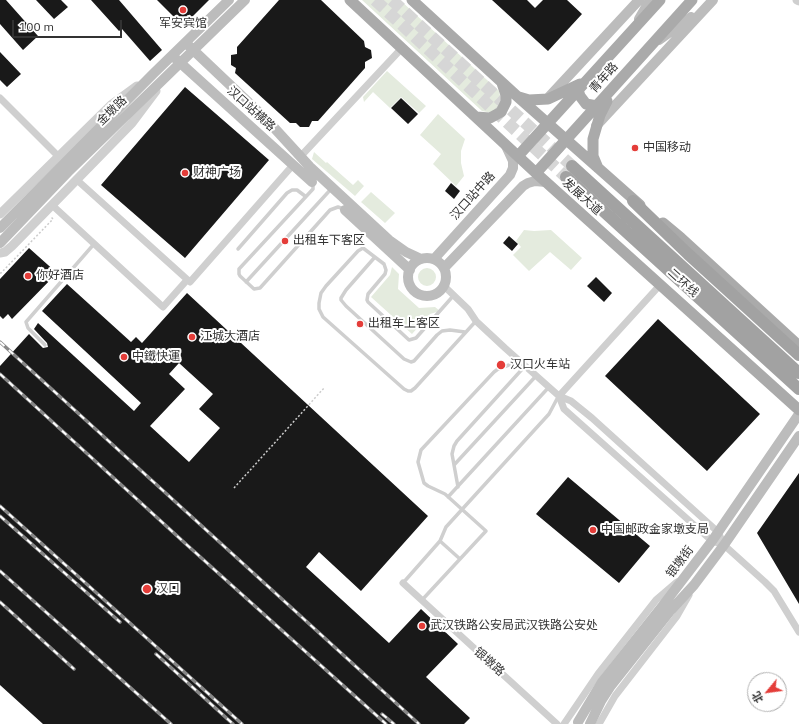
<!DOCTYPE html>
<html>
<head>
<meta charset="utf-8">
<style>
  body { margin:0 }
  #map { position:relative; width:799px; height:724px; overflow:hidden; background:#fff; font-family:"IBM Plex Sans","Noto Sans SC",sans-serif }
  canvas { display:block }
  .north { position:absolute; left:747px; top:672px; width:40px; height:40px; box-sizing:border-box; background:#fff; border:1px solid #adadad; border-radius:50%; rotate:241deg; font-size:11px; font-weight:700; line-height:16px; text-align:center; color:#323232 }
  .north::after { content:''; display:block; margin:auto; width:14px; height:18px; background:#e43d39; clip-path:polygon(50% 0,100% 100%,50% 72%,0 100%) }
  .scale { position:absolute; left:12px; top:20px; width:110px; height:18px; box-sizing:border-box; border:2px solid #323232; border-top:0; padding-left:5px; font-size:12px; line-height:14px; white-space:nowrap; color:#323232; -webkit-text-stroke:3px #fff; paint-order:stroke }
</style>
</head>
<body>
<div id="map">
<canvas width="799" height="724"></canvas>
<div class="north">北</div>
<div class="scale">100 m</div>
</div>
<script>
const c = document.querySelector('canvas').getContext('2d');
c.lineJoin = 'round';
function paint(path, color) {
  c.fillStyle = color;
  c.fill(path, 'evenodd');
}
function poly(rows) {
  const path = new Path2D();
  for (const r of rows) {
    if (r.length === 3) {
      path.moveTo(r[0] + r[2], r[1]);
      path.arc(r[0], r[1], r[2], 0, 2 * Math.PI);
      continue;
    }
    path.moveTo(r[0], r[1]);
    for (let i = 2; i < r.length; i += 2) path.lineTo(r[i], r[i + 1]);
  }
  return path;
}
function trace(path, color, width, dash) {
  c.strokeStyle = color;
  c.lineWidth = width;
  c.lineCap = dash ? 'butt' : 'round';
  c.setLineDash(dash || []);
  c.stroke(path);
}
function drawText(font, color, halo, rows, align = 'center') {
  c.font = font + ' "IBM Plex Sans","Noto Sans SC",sans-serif';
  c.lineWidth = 4;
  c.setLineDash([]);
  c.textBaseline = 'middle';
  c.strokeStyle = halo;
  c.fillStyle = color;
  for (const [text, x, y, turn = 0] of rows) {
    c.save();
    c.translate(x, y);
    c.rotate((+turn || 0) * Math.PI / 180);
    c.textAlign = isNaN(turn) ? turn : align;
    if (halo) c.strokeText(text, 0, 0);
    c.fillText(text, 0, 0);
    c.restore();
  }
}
paint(poly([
  [362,0,400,0,499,91,501,100,501,106,492,113,482,111],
  [387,71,426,106,419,113,401,97,390,108,373,92,364,102,363,97],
  [438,114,465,139,461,151,461,163,464,176,456,186,433,164,441,154,420,135],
  [314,152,326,163,327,162,353,185,358,180,364,186,355,196,312,159],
  [371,192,395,213,385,223,361,202],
  [524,230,534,231,551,230,582,258,571,270,550,252,529,271,513,255,521,247,516,241],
  [392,267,399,274,398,289,419,308,435,307,440,311,430,314,412,334,371,297,390,275],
  [427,277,9]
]), '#e4ebde');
paint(poly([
  [0,0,6,0,38,36,23,50,0,24],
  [36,0,61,0,68,7,54,19],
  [91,0,119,0,162,50,150,61,122,29,119,31],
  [157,0,209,0,190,19,182,23,176,19],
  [279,0,321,0,364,41,365,47,371,50,372,58,365,62,365,68,318,121,312,121,309,127,300,127,296,123,290,123,235,73,236,68,231,65,231,55,237,54,237,47],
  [492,0,527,0,535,8,543,0,567,0,582,14,548,51],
  [0,52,21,74,7,87,0,80],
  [185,87,269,160,185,258,101,185],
  [401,98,418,114,408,124,391,108],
  [451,183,460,191,454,199,445,191],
  [509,236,518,244,512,251,503,243],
  [29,248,57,273,12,319,8,314,3,319,0,316,0,279],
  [596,277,612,293,604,302,587,286],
  [67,284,131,342,136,337,142,343,187,293,428,516,361,591,319,552,306,567,389,643,421,609,458,644,426,677,470,718,464,724,43,724,0,685,0,366,29,334,43,348,48,347,47,343,34,329,38,323,134,411,141,403,42,311],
  [179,363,213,394,199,409,220,428,189,462,150,426,185,389,169,374],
  [658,319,760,414,707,471,605,376],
  [799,473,799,604,757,533],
  [568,477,650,546,619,583,536,514]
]), '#191919');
trace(poly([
  [375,0,566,177],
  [392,0,572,166]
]), '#d6d6d6', 12, [12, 6]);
trace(poly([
  [0,273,1,273,53,219,51,217],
  [234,488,324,388]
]), '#ccc', 1.5, [2, 2]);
trace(poly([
  [313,183,313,189,239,269,239,274,240,276,254,289,260,288,330,210,338,207,344,209],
  [238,249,287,193,292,190,297,190,305,196],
  [375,257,346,290,341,298,341,300,346,306,404,359,411,362,414,361,437,335,442,331,450,330,465,332],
  [246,282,332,188],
  [454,295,416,338,409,340,368,302,367,300,368,294,385,274,386,270,384,264,363,248,358,251,326,286,321,293,319,303,319,309,323,317,404,389,408,391,411,391,415,388,476,321],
  [45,345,28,328,26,322,94,244],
  [454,465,536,376],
  [458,487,452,454,454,446,457,441,525,366],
  [448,497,549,387],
  [440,541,460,559],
  [403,583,440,541,446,527,549,414,558,397],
  [422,600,486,531,445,494,428,486,424,483,418,462,421,450,494,372,498,369,509,365,522,364]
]), '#cfcfcf', 3.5);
trace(poly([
  [0,98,58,156],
  [300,157,402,48],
  [77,180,190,282,293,165],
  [52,205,163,307,187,280],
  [444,286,468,309,476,321,505,348,559,396,571,401,592,418,718,532,724,545,765,582,774,591,799,632],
  [559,396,564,409,712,541,724,545],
  [559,396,660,285],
  [403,583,557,724],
  [564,724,598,674,656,600,677,582],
  [599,724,615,696,677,616,689,595]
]), '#cfcfcf', 7);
trace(poly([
  [797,0,799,1],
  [0,214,111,105,137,86],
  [0,253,5,252,12,246,132,123,156,91]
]), '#cfcfcf', 9);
trace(poly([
  [639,19,650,0],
  [659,40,691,17],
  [189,46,267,120,310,167,389,240,406,252,421,259],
  [176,59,312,182],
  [548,98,639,0],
  [596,126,713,0],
  [345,210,410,270],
  [0,228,154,73,229,0],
  [0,243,68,172,245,0],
  [427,277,19],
  [434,259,510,175,513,168,513,161,506,146],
  [444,268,523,186,528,183,535,181,546,182],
  [578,722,602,682,664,604,712,541,799,414],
  [590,724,601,701,610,687,671,610,694,585,724,545,799,436]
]), '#bcbcbc', 10);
trace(poly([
  [350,0,536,173,799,410],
  [412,0,518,97,640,205],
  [578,90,580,96,586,104,597,106],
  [519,97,529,100,548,99,580,84],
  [476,117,490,118,501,112,506,102,506,95,502,83],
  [518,156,660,0],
  [598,168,593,156,593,139,600,115,607,101],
  [536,173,692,0],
  [663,223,681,238,799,346]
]), '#aaa', 11);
trace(poly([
  [572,166,799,373],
  [566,177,799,389],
  [633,201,688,254,799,355]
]), '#a2a2a2', 12);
const rail = poly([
  [0,342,419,724],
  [0,374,187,545,386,724],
  [0,506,242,724],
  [0,516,120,622],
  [0,571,171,724],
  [0,602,74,669],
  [156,654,233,724],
  [382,714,394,724]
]);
trace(rail, '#878787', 3.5);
trace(rail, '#fff', 2, [6]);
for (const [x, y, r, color] of [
  [183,10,4,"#e43d39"],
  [635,148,4,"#e43d39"],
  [185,173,4,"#e43d39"],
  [285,241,4,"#e43d39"],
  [28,276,4,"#e43d39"],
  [360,324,4,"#e43d39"],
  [192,337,4,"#e43d39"],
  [124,357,4,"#e43d39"],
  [501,365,5,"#e43d39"],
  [593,530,4,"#e43d39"],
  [147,589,5,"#e43d39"],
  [422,626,4,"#e43d39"]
]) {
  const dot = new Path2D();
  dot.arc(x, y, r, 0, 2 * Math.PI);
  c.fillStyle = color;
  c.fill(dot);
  trace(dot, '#fff', 1.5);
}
drawText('12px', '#323232', '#fff', [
  ["军安宾馆",183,24,"center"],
  ["中国移动",643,148],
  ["财神广场",193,173],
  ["出租车下客区",293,241],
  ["你好酒店",36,276],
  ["出租车上客区",368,324],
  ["江城大酒店",200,337],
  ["中鐵快運",132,357],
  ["汉口火车站",510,365],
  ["中国邮政金家墩支局",601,530],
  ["汉口",156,589],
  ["武汉铁路公安局武汉铁路公安处",430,626]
], 'left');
drawText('12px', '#323232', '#fff', [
  ["青年路",604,78,-49],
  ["汉口站横路",251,109,42],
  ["金墩路",112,111,-44],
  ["汉口站中路",473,196,-48],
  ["发展大道",582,197,42],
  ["二环线",683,283,42],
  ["银墩街",680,562,-53],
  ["银墩路",489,662,42]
]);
</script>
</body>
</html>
